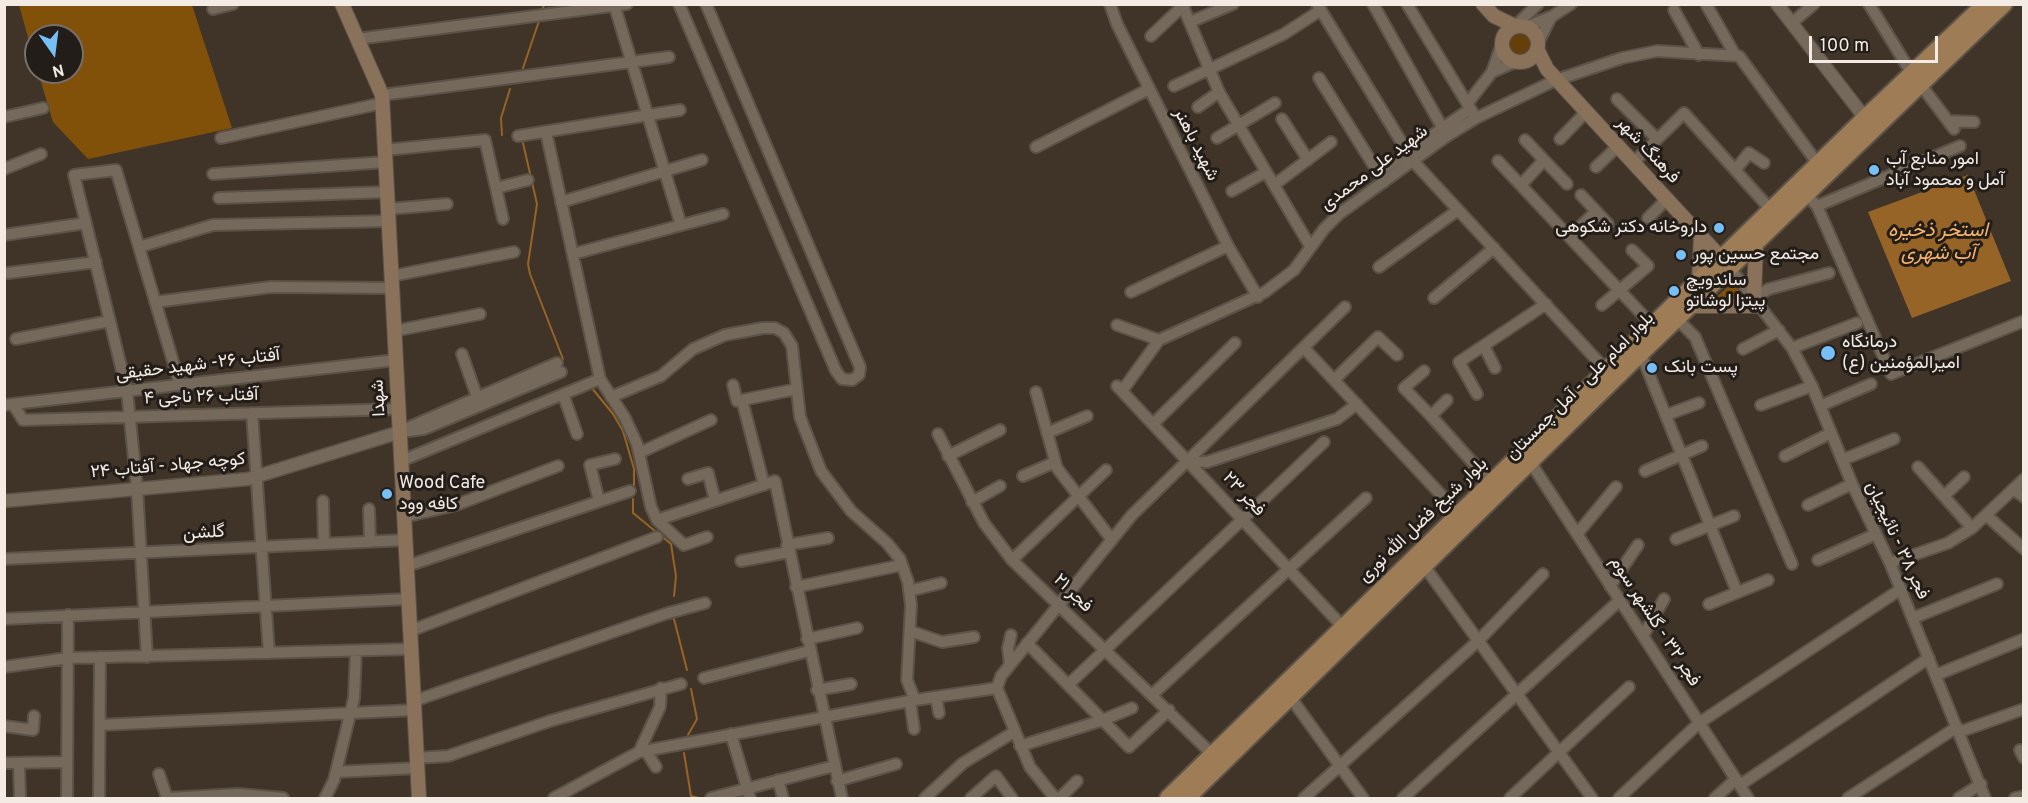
<!DOCTYPE html>
<html>
<head>
<meta charset="utf-8">
<style>
  body { margin:0 }
  #map { position:relative; width:2028px; height:803px; overflow:hidden; background:#403428; font-family:Overpass,sans-serif }
  canvas { display:block }
  .frame { position:absolute; inset:0; border:6px solid #f3ebe4; pointer-events:none }
  .north { position:absolute; left:24px; top:24px; width:60px; height:60px; box-sizing:border-box; background:#221d18; border:2px solid #766f6a; border-radius:50%; rotate:166deg; font-size:16px; font-weight:700; line-height:24px; text-align:center; color:#f3ebe4 }
  .north::after { content:''; display:block; margin:auto; width:21px; height:27px; background:#77c0f7; clip-path:polygon(50% 0,100% 100%,50% 72%,0 100%) }
  .scale { position:absolute; left:1809px; top:36px; width:129px; height:27px; box-sizing:border-box; border:3px solid #f3ebe4; border-top:0; padding-left:8px; font-size:18px; line-height:21px; white-space:nowrap; color:#f3ebe4; -webkit-text-stroke:4px #221d18; paint-order:stroke }
</style>
</head>
<body>
<div id="map">
<canvas width="2028" height="803"></canvas>
<div class="frame"></div>
<div class="north">N</div>
<div class="scale">100 m</div>
</div>
<script>
const c = document.querySelector('canvas').getContext('2d');
c.lineJoin = 'round';
function paint(path, color) {
  c.fillStyle = color;
  c.fill(path, 'evenodd');
}
function poly(rows) {
  const path = new Path2D();
  for (const r of rows) {
    if (r.length === 3) {
      path.moveTo(r[0] + r[2], r[1]);
      path.arc(r[0], r[1], r[2], 0, 2 * Math.PI);
      continue;
    }
    path.moveTo(r[0], r[1]);
    for (let i = 2; i < r.length; i += 2) path.lineTo(r[i], r[i + 1]);
  }
  return path;
}
function trace(path, color, width, dash) {
  c.strokeStyle = color;
  c.lineWidth = width;
  c.lineCap = dash ? 'butt' : 'round';
  c.setLineDash(dash || []);
  c.stroke(path);
}
function drawText(font, color, halo, rows, align = 'center') {
  c.font = font + ' Overpass,Vazirmatn,sans-serif';
  c.lineWidth = 6;
  c.setLineDash([]);
  c.textBaseline = 'middle';
  c.strokeStyle = halo;
  c.fillStyle = color;
  for (const [text, x, y, turn = 0] of rows) {
    c.save();
    c.translate(x, y);
    c.rotate((+turn || 0) * Math.PI / 180);
    c.textAlign = isNaN(turn) ? turn : align;
    if (halo) c.strokeText(text, 0, 0);
    c.fillText(text, 0, 0);
    c.restore();
  }
}
paint(poly([
  [1519,44,18]
]), '#643e0b');
paint(poly([
  [19,5,192,5,232,128,88,159,53,122,38,72,72,72,72,36,36,36,36,66],
  [1733,282,1751,302,1711,302]
]), '#81510a');
paint(poly([
  [1968,175,2011,281,1912,318,1868,212]
]), '#966426');
trace(poly([
  [543,8,544,4],
  [523,68,540,18],
  [502,135,501,118,510,89],
  [523,143,537,204,528,264,530,274,563,359],
  [591,387,613,414,623,431,634,469,634,485],
  [633,499,633,513,671,544,676,576,674,596],
  [674,619,687,670],
  [688,735,697,719,691,689],
  [684,753,691,796,699,798]
]), '#966426', 2);
const minor = poly([
  [614,4,681,225],
  [679,4,836,371,842,379,852,380,859,375,860,367,706,4],
  [1110,4,1117,24,1228,246,1258,297],
  [1182,4,1219,92,1310,246],
  [1317,4,1413,161,1606,370],
  [1373,4,1447,136],
  [1407,4,1476,118],
  [1869,4,1912,74],
  [1707,6,1734,53],
  [213,9,233,4],
  [1674,10,1699,55],
  [1190,22,1233,4],
  [1792,23,1814,4],
  [1515,26,1538,4],
  [1526,27,1550,17],
  [1151,36,1185,4],
  [357,39,627,4],
  [1538,43,1551,17,1571,4],
  [1492,72,1515,62],
  [1319,78,1384,182],
  [1921,85,1954,129],
  [1174,86,1284,34,1321,10],
  [382,95,669,57],
  [1617,99,1656,138],
  [1467,104,1492,72,1501,46],
  [1198,107,1219,92],
  [4,117,43,108],
  [1282,119,1308,160],
  [1949,121,1974,122],
  [546,132,600,379,625,418,637,444,651,507,657,520,684,545,707,537],
  [518,136,680,110],
  [221,138,383,103],
  [1217,138,1275,103],
  [1560,139,1586,112],
  [1525,140,1567,184],
  [1036,147,1149,89],
  [385,150,485,140,503,219],
  [1498,161,1652,325],
  [1633,163,1684,113,1771,210],
  [1596,167,1618,146],
  [4,169,41,154],
  [1736,169,1749,153,1764,163],
  [1378,173,1470,109],
  [213,174,386,162],
  [1274,185,1331,142],
  [1521,185,1544,160],
  [496,188,528,180],
  [1232,191,1266,172],
  [1581,195,1596,211],
  [1807,195,1817,206,1891,374,2024,321],
  [219,198,387,192],
  [561,202,702,160],
  [1817,206,1960,146],
  [388,209,447,204],
  [1648,218,1667,199],
  [4,235,86,223],
  [1570,237,1596,211,1608,224],
  [139,247,213,225,389,221],
  [573,254,723,214],
  [1379,267,1458,210],
  [1731,269,1792,348,1812,386,1852,484,1890,563,1985,798],
  [8,273,96,262],
  [392,276,514,252],
  [1131,292,1228,246],
  [1754,297,1769,289,1829,273],
  [1434,298,1494,248],
  [155,302,271,287,392,288],
  [1602,305,1648,266,1632,250],
  [1677,319,1695,337,1792,564],
  [1117,325,1159,340],
  [394,331,480,314],
  [16,339,110,321],
  [1484,346,1495,368],
  [1304,348,1459,514],
  [1792,348,1857,323],
  [1743,349,1779,330],
  [462,354,477,397],
  [1641,354,1737,592],
  [1424,371,1404,388,1431,416],
  [1334,380,1378,337,1397,355],
  [733,385,737,401,797,389],
  [1117,386,1343,627],
  [1122,391,1159,340,1265,292,1294,270,1324,229,1339,214,1447,136,1476,118,1556,80,1622,58,1657,51,1739,56,1818,164],
  [1036,392,1057,468,1112,540],
  [563,394,577,434],
  [1477,394,1459,362,1546,304],
  [611,397,661,376,693,349,725,335,763,328,775,328,784,333,792,346,800,417,821,471,851,511,887,543,900,559,908,582,911,605,907,680,915,700],
  [742,400,764,485],
  [1447,400,1431,416,1491,483],
  [13,404,23,420,398,409],
  [4,405,396,360],
  [1761,405,1812,386],
  [1820,406,1871,384],
  [252,413,269,653],
  [1666,415,1699,403],
  [1153,424,1235,343],
  [405,429,557,363],
  [400,432,424,429,561,372],
  [1047,433,1087,416],
  [938,434,984,523,1012,560,1213,755],
  [639,453,711,420],
  [948,456,1000,430],
  [1785,456,1831,433],
  [1842,460,1894,439],
  [401,461,600,379],
  [1188,461,1207,462,1337,419,1357,404],
  [1531,463,1748,798],
  [1918,467,1972,528],
  [1645,471,1702,446],
  [1023,476,1055,462],
  [688,479,708,473,715,500],
  [2013,489,2024,497],
  [1944,496,1964,477],
  [323,501,324,544],
  [599,501,590,465,615,459],
  [972,502,1000,486],
  [1808,505,1852,484],
  [369,509,370,542],
  [1986,515,2024,549],
  [404,517,456,505,558,466],
  [657,520,775,481,842,798],
  [1577,534,1616,487],
  [1676,539,1734,516],
  [787,545,828,538],
  [4,559,405,540],
  [1012,560,1106,470],
  [1818,560,1876,534],
  [741,561,789,552],
  [1890,563,1948,543,1972,528,2024,479],
  [407,566,630,491],
  [1425,567,1592,798],
  [1610,586,1638,545],
  [796,587,902,565],
  [909,591,941,583],
  [1709,604,1768,580],
  [1913,618,1997,584],
  [4,619,408,599],
  [410,631,657,537],
  [910,631,942,642,974,637],
  [1643,636,1664,599],
  [807,639,857,628],
  [1027,643,1129,747,1169,710],
  [147,657,137,488,127,391,74,175,116,170,180,385],
  [1010,665,1008,648,1011,635],
  [4,667,68,658,411,649],
  [1936,675,2024,639],
  [704,678,809,651],
  [1068,685,1324,442],
  [997,688,1001,676,1132,515,1345,307],
  [997,688,1030,767,1055,798],
  [817,690,851,684],
  [1153,694,1366,498],
  [936,697,939,713],
  [1291,698,1363,798],
  [414,701,665,614,705,603],
  [910,701,914,729],
  [100,725,414,710],
  [4,726,33,730,34,716],
  [1959,732,2024,709],
  [731,734,750,798],
  [1020,746,1100,721,1132,708],
  [2020,750,2024,758],
  [646,751,656,767],
  [639,752,660,707,661,688],
  [417,758,448,756,550,721,681,684],
  [4,763,67,762],
  [19,764,20,798],
  [336,772,417,768],
  [159,774,167,798],
  [778,780,783,798],
  [837,781,896,764],
  [1740,785,1929,658],
  [67,798,68,615],
  [99,798,100,657],
  [169,798,238,794,283,798],
  [325,798,334,780,354,698,356,651],
  [554,798,639,752,915,700,997,688],
  [711,798,834,766],
  [925,798,963,763,1014,732],
  [971,798,996,776,1012,798],
  [1060,798,1077,781],
  [1304,798,1478,641,1543,574],
  [1403,798,1620,600],
  [1510,798,1629,687],
  [1619,798,1699,723,1901,589],
  [1715,798,1736,779],
  [1848,798,1957,727],
  [1959,798,1981,784],
  [2015,798,2024,796]
]);
const tertiary = poly([
  [1777,4,1865,118],
  [4,501,248,479,400,432]
]);
const secondary = poly([
  [342,4,382,95,419,798],
  [1483,4,1494,16,1515,26],
  [1520,44,18],
  [1537,49,1547,69,1721,258],
  [1699,280,1701,236],
  [1754,297,1756,244],
  [1691,306,1760,306]
]);
const primary = poly([
  [1168,798,1865,118,1985,4],
  [1187,798,1636,358,2004,4]
]);
trace(minor, '#5b5248', 14);
trace(tertiary, '#5b5248', 15);
trace(secondary, '#5b5248', 16);
trace(primary, '#5b5248', 20);
trace(minor, '#75695b', 10);
trace(tertiary, '#75695b', 12);
trace(secondary, '#897259', 14);
trace(primary, '#9d7c56', 16);
for (const [x, y, r, color] of [
  [1874,170,6,"#77c0f7"],
  [1719,228,6,"#77c0f7"],
  [1681,255,6,"#77c0f7"],
  [1674,291,6,"#77c0f7"],
  [1828,353,8,"#77c0f7"],
  [1652,368,6,"#77c0f7"],
  [387,494,6,"#77c0f7"]
]) {
  const dot = new Path2D();
  dot.arc(x, y, r, 0, 2 * Math.PI);
  c.fillStyle = color;
  c.fill(dot);
  trace(dot, '#221d18', 2);
}
drawText('18px', '#f3ebe4', '#221d18', [
  ["شهید باهنر",1195,145,63],
  ["فرهنگ شهر",1647,151,47],
  ["شهید علی محمدی",1375,169,-37],
  ["آفتاب ۲۶- شهید حقیقی",198,366,-7],
  ["بلوار امام علی - آمل چمستان",1581,387,-45],
  ["آفتاب ۲۶ ناجی ۴",201,398,-2],
  ["شهدا",380,398,-93],
  ["کوچه جهاد - آفتاب ۲۴",168,467,-5],
  ["فجر ۲۳",1243,495,47],
  ["بلوار شیخ فضل الله نوری",1424,521,-44],
  ["گلشن",204,534,-3],
  ["فجر ۳۸ - نائیجیان",1896,541,65],
  ["فجر ۲۱",1072,594,44],
  ["فجر ۳۲ - گلشهر سوم",1654,622,57]
]);
drawText('18px', '#f3ebe4', '#221d18', [
  ["امور منابع آب",1886,160],
  ["آمل و محمود آباد",1886,181],
  ["داروخانه دکتر شکوهی",1707,228,"right"],
  ["مجتمع حسین پور",1693,255],
  ["ساندویچ",1686,281],
  ["پیتزا لوشاتو",1686,302],
  ["درمانگاه",1842,343],
  ["امیرالمؤمنین (ع)",1842,364],
  ["پست بانک",1664,368],
  ["Wood Cafe",399,484],
  ["کافه وود",399,505]
], 'left');
drawText('italic 20px', '#f9b567', '#221d18', [
  ["استخر ذخیره",1938,232],
  ["آب شهری",1938,255]
]);
</script>
</body>
</html>
